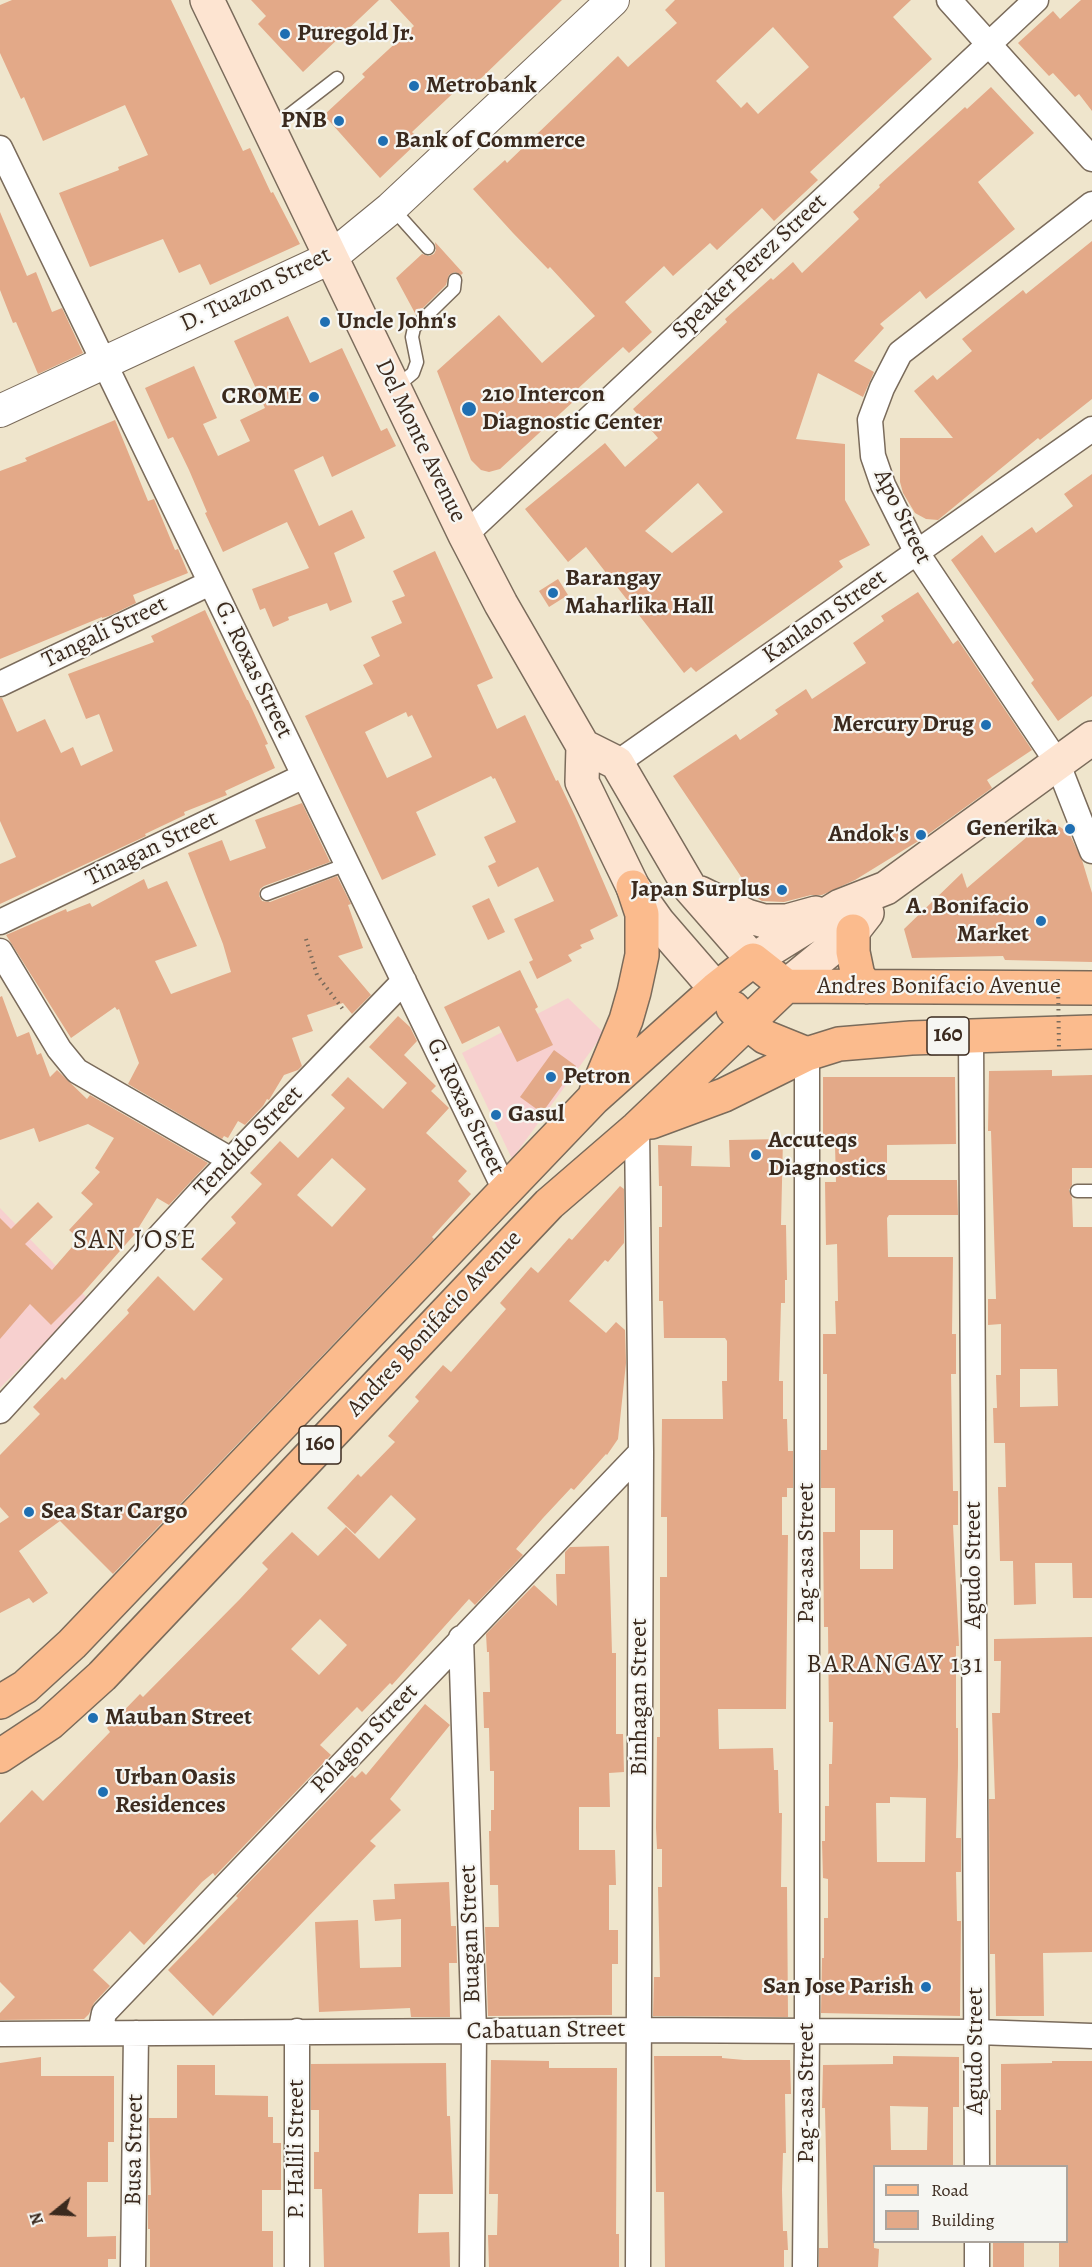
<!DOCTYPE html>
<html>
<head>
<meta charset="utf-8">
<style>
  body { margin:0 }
  #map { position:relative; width:1092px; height:2267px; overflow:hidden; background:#efe5cc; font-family:Alegreya,serif }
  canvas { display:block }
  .legend { position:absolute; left:873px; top:2165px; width:195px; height:78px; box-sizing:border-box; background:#f6f6f2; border:2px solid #aba49d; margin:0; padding:8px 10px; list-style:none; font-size:18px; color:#3b2a1e }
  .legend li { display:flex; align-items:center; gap:12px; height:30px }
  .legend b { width:30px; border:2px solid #aba49d }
  .north { position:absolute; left:24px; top:2183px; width:60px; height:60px; -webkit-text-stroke:4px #f6f6f2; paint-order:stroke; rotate:252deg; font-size:16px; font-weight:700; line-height:24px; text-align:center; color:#3b2a1e }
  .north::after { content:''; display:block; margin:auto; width:21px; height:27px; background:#3b2a1e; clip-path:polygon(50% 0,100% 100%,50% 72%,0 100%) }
</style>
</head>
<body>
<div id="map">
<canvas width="1092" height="2267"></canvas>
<ul class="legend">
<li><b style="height:8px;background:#fbbb8d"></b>Road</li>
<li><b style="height:16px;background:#e3a988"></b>Building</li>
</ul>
<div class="north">N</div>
</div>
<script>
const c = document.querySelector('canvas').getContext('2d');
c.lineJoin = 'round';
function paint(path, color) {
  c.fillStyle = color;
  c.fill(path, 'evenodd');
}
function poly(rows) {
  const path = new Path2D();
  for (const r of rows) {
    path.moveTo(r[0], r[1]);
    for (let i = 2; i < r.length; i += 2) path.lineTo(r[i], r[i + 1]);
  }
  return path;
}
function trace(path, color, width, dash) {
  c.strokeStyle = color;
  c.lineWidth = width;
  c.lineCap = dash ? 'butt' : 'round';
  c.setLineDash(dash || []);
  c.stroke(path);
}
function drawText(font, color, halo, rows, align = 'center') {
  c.font = font + ' Alegreya,serif';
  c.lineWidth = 4.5;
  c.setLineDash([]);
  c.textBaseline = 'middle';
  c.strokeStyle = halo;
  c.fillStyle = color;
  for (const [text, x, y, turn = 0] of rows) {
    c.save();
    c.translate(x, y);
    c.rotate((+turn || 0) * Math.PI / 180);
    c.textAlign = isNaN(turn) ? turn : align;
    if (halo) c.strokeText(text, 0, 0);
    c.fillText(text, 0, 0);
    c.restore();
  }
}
paint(poly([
  [568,998,604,1033,512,1159,462,1053],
  [0,1208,88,1299,0,1388]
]), '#f7d0cf');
paint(poly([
  [12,0,171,0,243,151,250,148,271,193,273,192,300,244,210,285,200,264,179,273,163,239,90,267,59,193,119,170,118,167,148,155,125,105,43,141,24,97,21,99,0,53,0,5],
  [251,0,379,0,303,72,258,24,266,16],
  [390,0,562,0,472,87,466,81,412,132,420,140,380,178,324,115,365,77,362,74,414,26],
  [675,0,911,0,893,17,932,59,810,172,818,180,774,221,762,208,717,250,710,243,673,276,664,266,625,302,652,332,629,353,623,347,571,395,575,400,500,469,489,472,481,470,471,460,437,371,499,315,542,363,595,316,550,267,548,269,513,233,473,189,505,160,507,163,618,56,628,67,677,23,665,10],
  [773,27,809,67,758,114,747,102,741,108,716,81],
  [1081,0,1092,0,1092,111,1079,94,1075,97,1053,73,1049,76,1018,43,1053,11,1060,19],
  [991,87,1034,133,978,182,1015,229,926,299,920,291,880,324,884,328,854,361,874,372,863,397,818,373,796,439,845,444,845,500,870,545,839,561,843,567,696,672,691,667,684,673,586,547,568,562,525,509,605,443,625,467,658,438,633,409,727,322,725,319,771,278,773,280,793,262,802,273,859,219,853,212,880,187,879,185,965,107,967,109],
  [698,483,723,512,672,553,645,531],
  [0,212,27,276,36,272,52,312,62,308,83,353,38,374,16,322,13,323,0,290],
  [1092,241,1092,399,1040,440,1038,438,938,520,926,519,915,513,903,493,900,482,900,438,953,438,914,391,933,375,937,380,972,351,962,339,1023,290,1026,294],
  [435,242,463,273,461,275,455,272,449,275,446,285,416,315,396,278,422,254,429,256,434,254,436,250],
  [288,316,310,363,342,348,381,431,387,428,396,446,332,477,323,456,294,470,319,526,352,510,365,538,334,553,352,602,330,611,327,603,288,617,289,620,273,627,265,608,260,610,252,589,309,568,287,522,223,552,205,513,207,512,189,470,173,437,168,439,145,388,194,366,217,418,203,424,218,456,250,441,240,420,265,408,234,341],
  [115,420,148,501,154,499,175,550,178,549,188,573,133,595,136,603,109,616,102,618,102,617,0,659,0,471,27,461,25,458],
  [1092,474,1092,696,1058,721,1031,683,1034,680,951,560,982,535,995,553,1032,527,1036,533,1073,506,1064,494],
  [435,551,493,678,477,685,497,729,525,715,556,781,558,780,575,816,618,916,590,930,594,939,580,945,582,948,568,955,572,961,537,979,529,962,533,960,514,919,554,901,538,867,498,887,488,866,496,862,484,837,516,822,495,778,493,779,491,776,416,812,436,855,382,880,305,716,373,684,363,665,380,656,371,637,402,623,392,601,405,596,393,571],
  [406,712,408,717,412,715,432,757,387,778,365,732],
  [558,579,568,595,549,607,539,591],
  [918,592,953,644,958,640,1032,750,987,780,992,788,920,840,855,880,822,895,811,895,784,902,762,901,754,896,673,776,736,734,740,740,778,714,775,710,806,689,812,699,866,663,853,643,884,621,881,616],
  [205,610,247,700,248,700,268,744,265,745,275,768,225,791,227,795,184,812,185,815,145,834,146,836,0,904,0,864,16,857,0,821,0,698,2,698,17,732,45,719,61,753,73,747,81,766,113,751,99,714,86,719,68,674,154,642,151,636],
  [302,803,330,862,264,886,260,889,259,896,262,901,270,902,337,876,351,904,348,905,363,948,338,956,371,995,352,1014,343,1003,307,1015,313,1031,292,1038,302,1066,298,1070,284,1075,269,1100,267,1099,263,1106,245,1125,238,1121,228,1138,224,1136,222,1139,128,1084,139,1063,119,1009,117,1010,115,1007,71,1038,6,935,66,909,67,912,90,903,92,907,144,879,148,889,167,881,197,946,155,961,171,994,231,972,223,944,188,853,222,840,230,861,266,848,255,820],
  [1048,819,1069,833,1082,860,1092,893,1092,962,1005,960,1003,956,912,958,904,929,962,873,967,888],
  [489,898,505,932,488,940,472,906],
  [520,970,538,1007,535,1009,553,1045,517,1062,499,1026,462,1044,444,1007],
  [2,996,17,1037,29,1032,37,1055,41,1053,50,1077,57,1070,87,1099,90,1095,208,1163,169,1205,157,1198,134,1235,82,1294,51,1325,30,1304,0,1339,0,1218,11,1229,38,1202,53,1217,25,1244,52,1270,79,1239,69,1230,93,1204,81,1193,100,1172,95,1168,114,1138,88,1124,39,1142,34,1128,0,1140,0,997],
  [398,1016,410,1027,417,1041,404,1055,436,1086,431,1091,449,1108,426,1133,467,1171,458,1181,471,1194,432,1237,434,1239,113,1574,60,1521,19,1551,48,1593,33,1603,29,1598,0,1613,0,1523,9,1517,0,1507,0,1455,40,1414,33,1407,62,1377,65,1380,129,1313,127,1310,158,1276,194,1311,223,1279,201,1259,236,1223,231,1217,262,1184,250,1173,280,1141,298,1158,345,1108,331,1095,348,1077,383,1109,407,1083,369,1047],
  [332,1158,366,1189,332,1227,297,1195],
  [554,1050,576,1066,542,1113,520,1097],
  [1052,1070,1052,1076,1092,1075,1092,1168,1072,1168,1072,1185,1069,1190,1072,1198,1073,1227,1092,1227,1092,1598,1073,1598,1072,1563,1035,1563,1036,1604,1014,1605,1013,1561,1000,1561,998,1487,1006,1487,1005,1443,994,1443,993,1408,997,1408,996,1375,1001,1375,1001,1324,988,1325,988,1299,996,1299,991,1131,988,1131,989,1071],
  [1020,1369,1057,1369,1058,1406,1020,1407],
  [823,1077,955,1077,956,1144,887,1145,887,1180,957,1180,958,1215,889,1215,887,1218,888,1257,953,1257,952,1334,956,1334,956,1374,951,1374,953,1491,958,1491,958,1525,953,1525,959,1646,956,1646,956,1728,958,1728,958,1766,956,1838,961,1838,961,1872,956,1872,957,1921,961,1921,960,2016,821,2013,822,1958,824,1958,824,1918,828,1918,828,1879,823,1878,822,1841,825,1841,825,1806,829,1806,829,1764,832,1764,833,1722,829,1722,828,1627,824,1627,823,1532,835,1532,835,1488,821,1488,821,1450,827,1450,827,1374,823,1374,823,1334,836,1334,835,1301,838,1301,837,1244,826,1245,825,1182,836,1182,835,1145,823,1145],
  [860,1530,893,1530,893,1569,860,1569],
  [890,1797,926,1798,925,1862,877,1862,876,1803,890,1803],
  [783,1139,781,1225,786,1225,787,1280,785,1280,785,1303,781,1303,779,1381,783,1381,783,1419,787,1419,788,1451,793,1451,793,1488,787,1488,787,1497,782,1497,782,1535,788,1535,786,1709,718,1709,719,1749,773,1748,774,1770,778,1770,779,1813,782,1813,781,1887,787,1887,788,2017,653,2016,654,1977,660,1977,658,1887,662,1887,662,1849,657,1849,656,1828,657,1737,660,1737,660,1577,667,1577,667,1517,661,1517,662,1419,723,1419,722,1381,727,1381,727,1341,725,1338,664,1338,663,1301,659,1301,659,1227,662,1227,662,1186,659,1186,658,1145,692,1146,691,1166,730,1167,729,1140],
  [620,1186,624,1189,624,1243,608,1262,605,1260,569,1301,606,1333,616,1322,625,1330,626,1363,618,1439,607,1455,606,1454,574,1490,571,1488,543,1518,516,1549,523,1555,475,1605,469,1599,392,1685,390,1683,362,1712,357,1707,320,1745,331,1755,215,1876,213,1873,202,1882,144,1945,130,1931,93,1970,110,1986,94,2003,89,2014,84,2019,0,2020,0,2013,15,1997,0,1982,0,1823,32,1790,43,1801,110,1732,107,1728,140,1694,143,1697,240,1599,268,1569,262,1563,292,1532,318,1556,346,1527,379,1559,416,1519,391,1495,355,1534,327,1508,358,1474,361,1477,395,1442,388,1436,419,1401,415,1397,443,1365,451,1372,506,1309,500,1303,531,1267,538,1273,569,1238,572,1240],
  [320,1619,347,1645,319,1675,291,1649],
  [609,1546,612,1653,616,1653,616,1734,623,1734,624,1772,609,1773,610,1807,579,1807,579,1850,615,1850,616,1885,609,1885,609,1930,618,1930,618,1964,612,1964,612,2015,488,2016,485,1927,499,1927,498,1885,490,1885,489,1831,491,1831,491,1810,494,1810,494,1771,490,1771,489,1728,484,1728,483,1692,490,1692,489,1652,487,1652,486,1634,534,1585,557,1606,556,1574,565,1574,565,1552,570,1547],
  [1092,1637,1092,1952,1043,1953,1044,2016,996,2016,995,1954,990,1954,989,1799,995,1799,992,1713,1000,1713,1001,1661,994,1661,994,1639],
  [425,1704,450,1725,390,1799,401,1810,370,1841,376,1846,213,2016,168,1970,238,1898,236,1896,352,1775,355,1778,362,1771,366,1775],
  [449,1882,451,1926,456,1926,457,1963,449,1963,450,2017,411,2017,410,2008,319,2012,315,1922,358,1920,360,1968,401,1967,401,1919,375,1921,373,1900,395,1899,394,1884],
  [654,2056,722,2056,722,2058,744,2060,790,2060,791,2094,785,2094,786,2153,783,2153,782,2190,783,2231,787,2231,788,2250,784,2250,784,2267,665,2267,664,2192,656,2192],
  [893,2056,959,2057,959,2107,953,2107,953,2166,874,2166,874,2248,879,2249,878,2267,819,2267,819,2248,828,2248,825,2108,822,2108,823,2065,893,2064],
  [890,2106,928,2107,927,2150,891,2150],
  [41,2057,41,2076,114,2076,114,2142,108,2142,108,2182,87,2182,87,2237,116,2236,116,2259,108,2259,108,2267,0,2267,0,2063],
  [491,2060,549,2061,549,2068,617,2068,616,2234,619,2234,619,2267,489,2267,488,2235,497,2235,498,2194,489,2194],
  [1052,2061,1092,2061,1092,2267,1059,2267,1059,2241,1066,2241,1066,2166,996,2166,996,2110,1001,2110,1001,2064,1052,2063],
  [446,2063,447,2116,450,2116,453,2194,419,2194,418,2233,449,2232,450,2267,324,2267,322,2189,314,2189,314,2152,319,2152,319,2110,311,2110,311,2064],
  [177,2065,215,2065,215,2095,268,2096,268,2117,273,2117,273,2143,281,2143,281,2190,262,2190,262,2231,273,2231,273,2267,150,2267,150,2229,148,2229,148,2195,151,2195,149,2118,177,2118],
  [993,2241,1024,2241,1024,2267,993,2267]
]), '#e3a988');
const service = poly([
  [271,129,337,78],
  [393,209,428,248],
  [396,387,413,373,417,362,412,337,414,328,454,289,455,280],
  [267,894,347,864],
  [1077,1191,1092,1191]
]);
const minor = poly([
  [949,0,1092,159],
  [0,148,506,1192],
  [1092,204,900,353,882,388,870,420,873,456,883,485,917,553,1057,762,1092,851],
  [465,535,1036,0],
  [0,684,210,583],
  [617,763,1092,429],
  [0,922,304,776],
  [0,951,59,1049,77,1071,231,1160],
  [971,1036,977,2166],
  [637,1128,641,1452,638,2267],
  [0,1411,201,1191,404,981],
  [461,1638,474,2032,472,2267],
  [100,2033,104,2013,641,1452],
  [0,2034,639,2030,977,2032,1092,2036],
  [133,2267,136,2033],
  [297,2267,297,2031],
  [805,2267,807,2031,807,1054],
  [977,2267,977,2242]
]);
const tertiary = poly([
  [0,411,330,258,391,208,613,0]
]);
const secondary = poly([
  [207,0,465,535,501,604,583,746,582,782,633,887,658,922,716,989],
  [583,746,617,763,690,888,753,960,840,906,886,888,1092,738],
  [700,893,747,916,764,921,787,921,816,913],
  [786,986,853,931,867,913]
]);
const primary = poly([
  [853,931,853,952,858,976,867,987],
  [733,1008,747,1023,765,1037,807,1054],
  [596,1092,626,1020,634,992,642,955,642,914,633,887],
  [651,1122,724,1095,807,1054,839,1044,911,1038,1092,1032],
  [0,1702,25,1687,72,1644,593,1099,716,989,753,960,786,986,1092,988],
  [0,1756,50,1723,102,1676,549,1204,637,1128,786,986]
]);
trace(service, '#7a6b5b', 15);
trace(minor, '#7a6b5b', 27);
trace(tertiary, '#7a6b5b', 34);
trace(secondary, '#7a6b5b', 36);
trace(primary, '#7a6b5b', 36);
trace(poly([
  [306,939,317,975,345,1012]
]), '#7a6b5b', 4, [1.5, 4.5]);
trace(service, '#fff', 12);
trace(minor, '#fff', 24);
trace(tertiary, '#fff', 32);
trace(secondary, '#fde4d1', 33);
trace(primary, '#fbbb8d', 33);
trace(poly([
  [1058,979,1059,1050]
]), '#7a6b5b', 4, [1.5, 4.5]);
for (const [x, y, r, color] of [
  [285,34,6,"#1f6fb2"],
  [414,86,6,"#1f6fb2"],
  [339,121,6,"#1f6fb2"],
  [383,141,6,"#1f6fb2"],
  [325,322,6,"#1f6fb2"],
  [314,397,6,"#1f6fb2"],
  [469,409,8,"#1f6fb2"],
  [553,593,6,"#1f6fb2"],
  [986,725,6,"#1f6fb2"],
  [1070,829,6,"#1f6fb2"],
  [921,835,6,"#1f6fb2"],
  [782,890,6,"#1f6fb2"],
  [1041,921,6,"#1f6fb2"],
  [551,1077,6,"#1f6fb2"],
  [496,1115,6,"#1f6fb2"],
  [756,1155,6,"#1f6fb2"],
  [29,1512,6,"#1f6fb2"],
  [93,1718,6,"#1f6fb2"],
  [103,1792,6,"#1f6fb2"],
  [926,1987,6,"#1f6fb2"]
]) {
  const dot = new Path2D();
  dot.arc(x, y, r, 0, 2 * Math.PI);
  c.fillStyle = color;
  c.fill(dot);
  trace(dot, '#f6f6f2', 2);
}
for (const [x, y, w] of [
  [948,1036,42],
  [320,1445,42]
]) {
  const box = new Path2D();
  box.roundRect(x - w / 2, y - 19, w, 38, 4.5);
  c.fillStyle = '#f6f6f2';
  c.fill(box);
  trace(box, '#3b2a1e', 1.5);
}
drawText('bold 22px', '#3b2a1e', null, [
  ["160",948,1036],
  ["160",320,1445]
]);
drawText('bold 24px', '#3b2a1e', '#f6f6f2', [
  ["Puregold Jr.",297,34],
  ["Metrobank",426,86],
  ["PNB",327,121,"right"],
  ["Bank of Commerce",395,141],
  ["Uncle John's",337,322],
  ["210 Intercon",482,395],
  ["Diagnostic Center",482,423],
  ["CROME",302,397,"right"],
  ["Barangay",565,579],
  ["Maharlika Hall",565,607],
  ["Mercury Drug",974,725,"right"],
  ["Generika",1058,829,"right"],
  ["Andok's",909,835,"right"],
  ["Japan Surplus",770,890,"right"],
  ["A. Bonifacio",1029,907,"right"],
  ["Market",1029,935,"right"],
  ["Petron",563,1077],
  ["Gasul",508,1115],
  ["Accuteqs",768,1141],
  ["Diagnostics",768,1169],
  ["Sea Star Cargo",41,1512],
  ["Mauban Street",105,1718],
  ["Urban Oasis",115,1778],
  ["Residences",115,1806],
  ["San Jose Parish",914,1987,"right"]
], 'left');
drawText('24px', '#3b2a1e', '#f6f6f2', [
  ["Speaker Perez Street",750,267,-43],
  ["D. Tuazon Street",256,290,-26],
  ["Del Monte Avenue",420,441,64],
  ["Apo Street",902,517,64],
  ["Kanlaon Street",825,617,-35],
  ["Tangali Street",105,633,-26],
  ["G. Roxas Street",253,670,64],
  ["Tinagan Street",152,849,-26],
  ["Andres Bonifacio Avenue",939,987],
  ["G. Roxas Street",465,1107,64],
  ["Tendido Street",249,1142,-46],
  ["Andres Bonifacio Avenue",435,1324,-47],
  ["Pag-asa Street",807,1553,-90],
  ["Agudo Street",974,1565,-90],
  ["Binhagan Street",640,1697,-90],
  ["Polagon Street",365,1739,-46],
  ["Buagan Street",471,1934,-92],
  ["Cabatuan Street",546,2031,-1],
  ["Agudo Street",976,2051,-90],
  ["Pag-asa Street",807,2093,-90],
  ["P. Halili Street",297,2149,-90],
  ["Busa Street",135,2150,-89]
]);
c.letterSpacing = '1.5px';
drawText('26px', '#3b2a1e', '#f6f6f2', [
  ["BARANGAY 131",895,1666]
]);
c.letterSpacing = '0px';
c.letterSpacing = '1.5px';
drawText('27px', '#3b2a1e', '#f6f6f2', [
  ["SAN JOSE",135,1241]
]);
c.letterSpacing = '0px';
</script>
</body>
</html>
